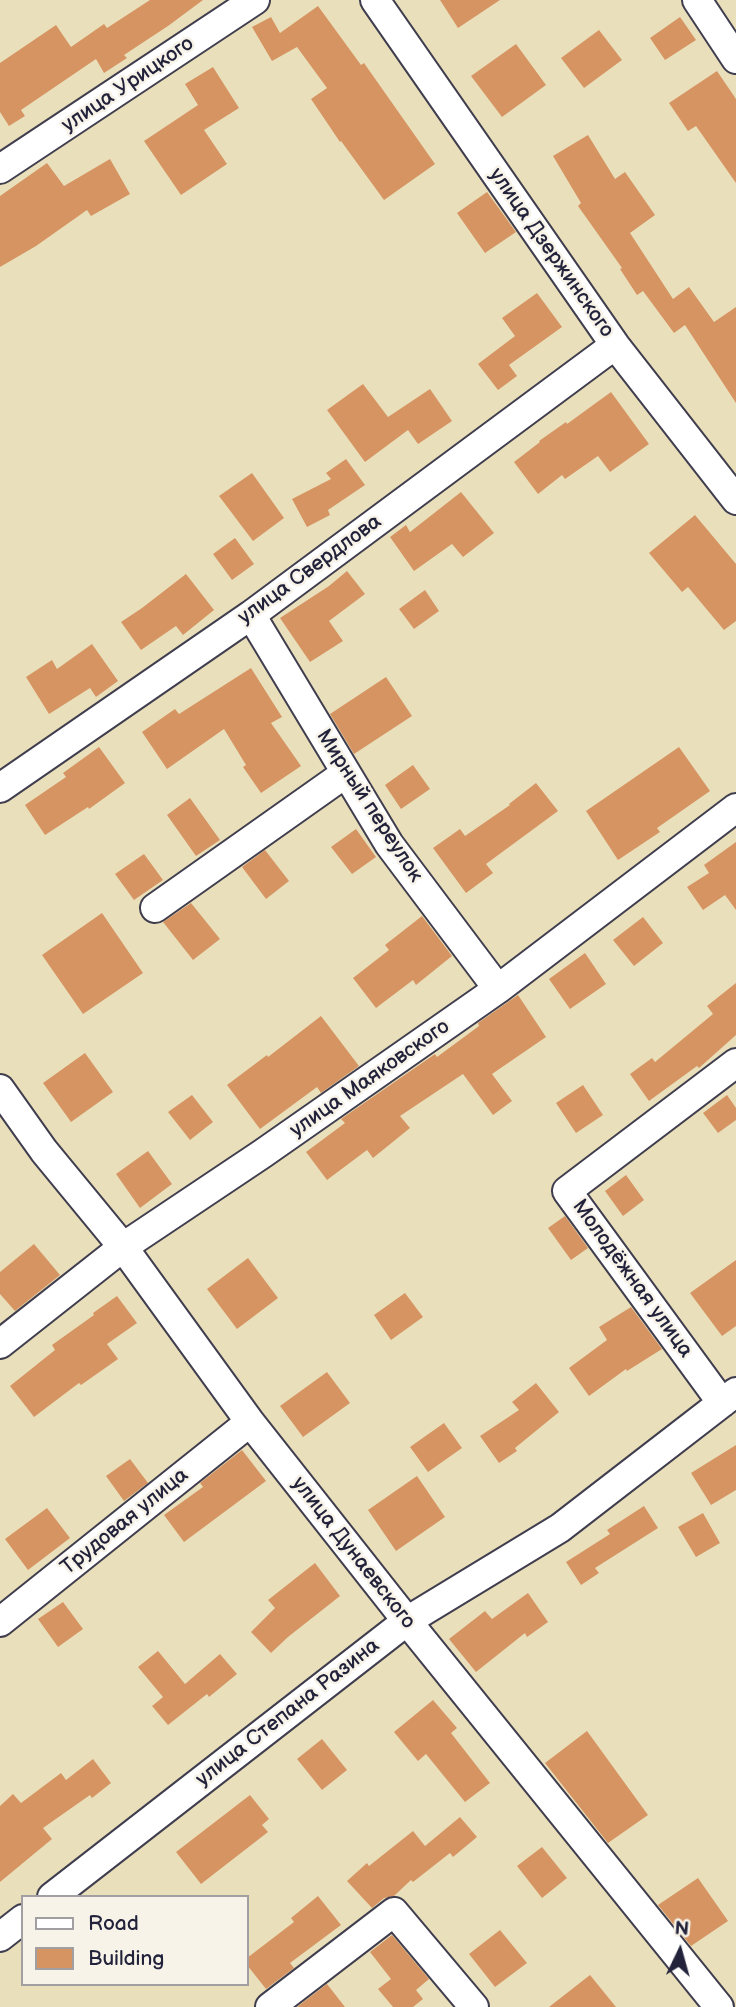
<!DOCTYPE html>
<html>
<head>
<meta charset="utf-8">
<style>
  body { margin:0 }
  #map { position:relative; width:736px; height:2007px; overflow:hidden; background:#e9e0bb; font-family:"Balsamiq Sans",sans-serif }
  canvas { display:block }
  .legend { position:absolute; left:21px; top:1895px; width:228px; height:91px; box-sizing:border-box; background:#f7f3e8; border:2px solid #a29fa3; margin:0; padding:9px 12px; list-style:none; font-size:21px; color:#22223b }
  .legend li { display:flex; align-items:center; gap:14px; height:35px }
  .legend b { width:35px; border:2px solid #a29fa3 }
  .north { position:absolute; left:645px; top:1916px; width:70px; height:70px; -webkit-text-stroke:5px #f7f3e8; paint-order:stroke; rotate:5deg; font-size:19px; font-weight:700; line-height:28px; text-align:center; color:#22223b }
  .north::after { content:''; display:block; margin:auto; width:24px; height:32px; background:#22223b; clip-path:polygon(50% 0,100% 100%,50% 72%,0 100%) }
</style>
</head>
<body>
<div id="map">
<canvas width="736" height="2007"></canvas>
<ul class="legend">
<li><b style="height:9px;background:#fff"></b>Road</li>
<li><b style="height:19px;background:#d69463"></b>Building</li>
</ul>
<div class="north">N</div>
</div>
<script>
const c = document.querySelector('canvas').getContext('2d');
c.lineJoin = 'round';
function paint(path, color) {
  c.fillStyle = color;
  c.fill(path, 'evenodd');
}
function poly(rows) {
  const path = new Path2D();
  for (const r of rows) {
    path.moveTo(r[0], r[1]);
    for (let i = 2; i < r.length; i += 2) path.lineTo(r[i], r[i + 1]);
  }
  return path;
}
function trace(path, color, width, dash) {
  c.strokeStyle = color;
  c.lineWidth = width;
  c.lineCap = dash ? 'butt' : 'round';
  c.setLineDash(dash || []);
  c.stroke(path);
}
function drawText(font, color, halo, rows, align = 'center') {
  c.font = font + ' "Balsamiq Sans",sans-serif';
  c.lineWidth = 5;
  c.setLineDash([]);
  c.textBaseline = 'middle';
  c.strokeStyle = halo;
  c.fillStyle = color;
  for (const [text, x, y, turn = 0] of rows) {
    c.save();
    c.translate(x, y);
    c.rotate((+turn || 0) * Math.PI / 180);
    c.textAlign = isNaN(turn) ? turn : align;
    if (halo) c.strokeText(text, 0, 0);
    c.fillText(text, 0, 0);
    c.restore();
  }
}
paint(poly([
  [150,0,203,0,168,26,124,55,127,58,104,73,96,59,21,110,25,116,9,126,0,112,0,63,56,25,71,47,104,24,107,28],
  [440,0,500,0,458,28],
  [318,6,361,65,364,63,435,164,384,200,341,141,340,142,311,99,327,88,297,47,272,61,252,27,271,17,280,33],
  [680,17,696,40,665,60,650,38],
  [599,30,622,60,584,88,561,58],
  [516,44,546,85,502,117,471,76],
  [213,67,239,108,204,130,227,164,181,195,144,141,198,105,185,84],
  [717,71,736,99,736,183,696,126,688,131,669,103],
  [588,135,615,179,625,172,655,215,630,233,673,299,689,287,714,322,736,307,736,403,685,325,674,333,643,291,637,295,620,269,622,268,578,206,581,203,553,156],
  [110,159,130,194,91,216,87,210,36,246,0,267,0,196,47,163,64,186],
  [487,192,516,232,485,253,457,213],
  [537,293,562,327,509,365,517,376,498,390,478,364,515,336,502,318],
  [363,384,388,417,430,389,452,421,418,444,408,430,365,462,327,410],
  [611,392,649,444,610,472,598,456,565,479,562,475,538,494,514,462,540,442,539,441,566,422,567,424],
  [346,459,365,485,328,510,330,515,307,527,292,499,331,479,326,473],
  [252,473,284,518,253,541,219,496],
  [461,492,494,533,463,557,452,544,414,571,390,537,406,525,410,532],
  [695,515,736,564,736,621,724,630,688,587,682,592,649,553],
  [235,538,254,564,232,580,213,554],
  [347,571,365,594,329,621,343,641,310,662,280,618,329,586],
  [186,574,214,610,183,635,176,626,141,650,121,622,142,608],
  [425,590,439,611,414,629,399,609],
  [92,644,118,681,96,697,90,688,49,714,26,677,52,660,57,669],
  [251,668,282,717,271,723,301,766,261,793,243,767,246,765,224,729,167,769,142,732,175,709,179,714],
  [386,677,412,716,354,754,330,714],
  [99,747,125,783,89,809,88,807,45,835,25,805,66,777,63,773],
  [679,747,710,791,657,828,660,832,618,860,586,811],
  [413,765,430,789,401,809,385,785],
  [536,783,558,811,486,864,493,873,466,893,433,848,460,829,465,836,510,805,509,804],
  [190,798,220,840,196,856,167,815],
  [356,829,376,857,352,874,331,847],
  [736,842,736,910,725,895,703,910,687,887,709,873,704,865],
  [265,850,289,881,266,899,242,867],
  [144,854,163,880,134,900,115,874],
  [191,903,220,939,193,960,163,922],
  [102,913,143,973,83,1014,42,955],
  [422,916,452,956,416,985,413,980,376,1008,353,978,389,950,385,945],
  [643,917,663,943,634,966,613,940],
  [585,953,606,984,570,1009,549,979],
  [736,983,736,1035,699,1068,697,1066,649,1101,630,1074,652,1058,655,1062,713,1014,707,1006],
  [518,995,546,1037,492,1074,512,1101,493,1115,463,1074,400,1116,410,1128,373,1158,367,1150,327,1180,306,1152,345,1123,341,1119,435,1054,437,1057,479,1026,478,1023],
  [321,1016,359,1066,321,1093,317,1087,260,1129,227,1085,267,1055,268,1057],
  [85,1053,113,1092,71,1122,43,1083],
  [583,1085,603,1115,576,1133,556,1103],
  [192,1095,213,1122,190,1140,168,1112],
  [727,1095,736,1108,736,1120,718,1133,703,1113],
  [148,1151,172,1184,140,1208,116,1174],
  [626,1175,644,1200,623,1216,605,1191],
  [565,1216,588,1248,571,1260,548,1228],
  [34,1244,60,1275,15,1311,0,1294,0,1272],
  [248,1258,278,1298,237,1329,207,1289],
  [736,1260,736,1326,722,1336,690,1293],
  [405,1293,423,1317,391,1340,374,1315],
  [117,1296,137,1323,107,1344,118,1359,81,1385,79,1383,34,1417,10,1386,55,1350,52,1345,94,1315,93,1313],
  [631,1307,662,1349,627,1371,626,1369,589,1396,569,1368,607,1340,599,1327],
  [327,1372,350,1403,303,1437,280,1406],
  [536,1383,559,1412,515,1448,517,1451,499,1463,480,1436,519,1410,512,1402],
  [444,1423,462,1448,428,1472,410,1447],
  [736,1445,736,1490,711,1505,691,1473],
  [242,1450,266,1481,184,1542,164,1515,203,1487,200,1483],
  [130,1459,148,1483,124,1501,106,1476],
  [417,1476,445,1517,396,1551,368,1510],
  [644,1506,658,1528,595,1568,599,1573,581,1585,566,1562,610,1534,607,1530],
  [47,1508,70,1538,28,1570,5,1539],
  [703,1513,720,1543,696,1557,678,1527],
  [315,1563,340,1596,288,1637,271,1653,251,1632,275,1608,268,1600],
  [528,1593,548,1622,527,1637,525,1633,476,1672,449,1639,485,1611,492,1619],
  [63,1602,83,1629,58,1647,38,1619],
  [158,1651,185,1684,220,1654,237,1674,209,1697,207,1694,168,1725,152,1706,163,1697,138,1667],
  [433,1700,457,1728,451,1733,490,1783,465,1802,426,1754,418,1761,394,1732],
  [587,1731,648,1815,608,1843,545,1763],
  [322,1739,347,1770,322,1790,297,1759],
  [93,1759,111,1783,92,1798,90,1795,43,1828,52,1839,0,1882,0,1806,13,1794,21,1803,61,1773,66,1780],
  [250,1795,269,1819,262,1825,268,1832,201,1884,176,1852],
  [460,1817,477,1837,453,1857,450,1853,413,1882,411,1880,394,1896,384,1898,372,1908,347,1881,367,1863,369,1866,413,1831,425,1846],
  [542,1847,567,1878,542,1898,517,1866],
  [698,1878,728,1921,691,1946,658,1905],
  [318,1896,341,1925,290,1963,294,1968,266,1989,247,1965,247,1958,294,1922,291,1918],
  [500,1930,527,1963,495,1987,469,1954],
  [392,1935,429,1979,416,1990,423,1999,413,2007,393,2007,378,1989,391,1979,370,1952],
  [590,1975,616,2007,549,2007],
  [327,1984,345,2007,297,2007]
]), '#d69463');
const minor = poly([
  [375,0,615,345,736,500],
  [697,0,736,59],
  [0,169,255,0],
  [251,615,389,844,498,989],
  [0,788,251,615,615,345],
  [155,908,346,773],
  [0,1089,44,1151,123,1247,250,1422,407,1621,719,2007],
  [0,1344,123,1247,262,1154,498,989,736,808],
  [722,1403,567,1191,736,1063],
  [0,1622,250,1422],
  [52,1897,407,1621,560,1528,736,1392],
  [0,1937,23,1919],
  [270,2007,394,1912,474,2007]
]);
trace(minor, '#403e4e', 32);
trace(minor, '#fff', 28);
drawText('21px', '#22223b', '#f7f3e8', [
  ["улица Урицкого",128,85,-34],
  ["улица Дзержинского",551,253,55],
  ["улица Свердлова",310,570,-36],
  ["Мирный переулок",369,806,57],
  ["улица Маяковского",370,1079,-35],
  ["Молодёжная улица",632,1279,54],
  ["Трудовая улица",125,1522,-39],
  ["улица Дунаевского",353,1553,52],
  ["улица Степана Разина",288,1713,-38]
]);
</script>
</body>
</html>
